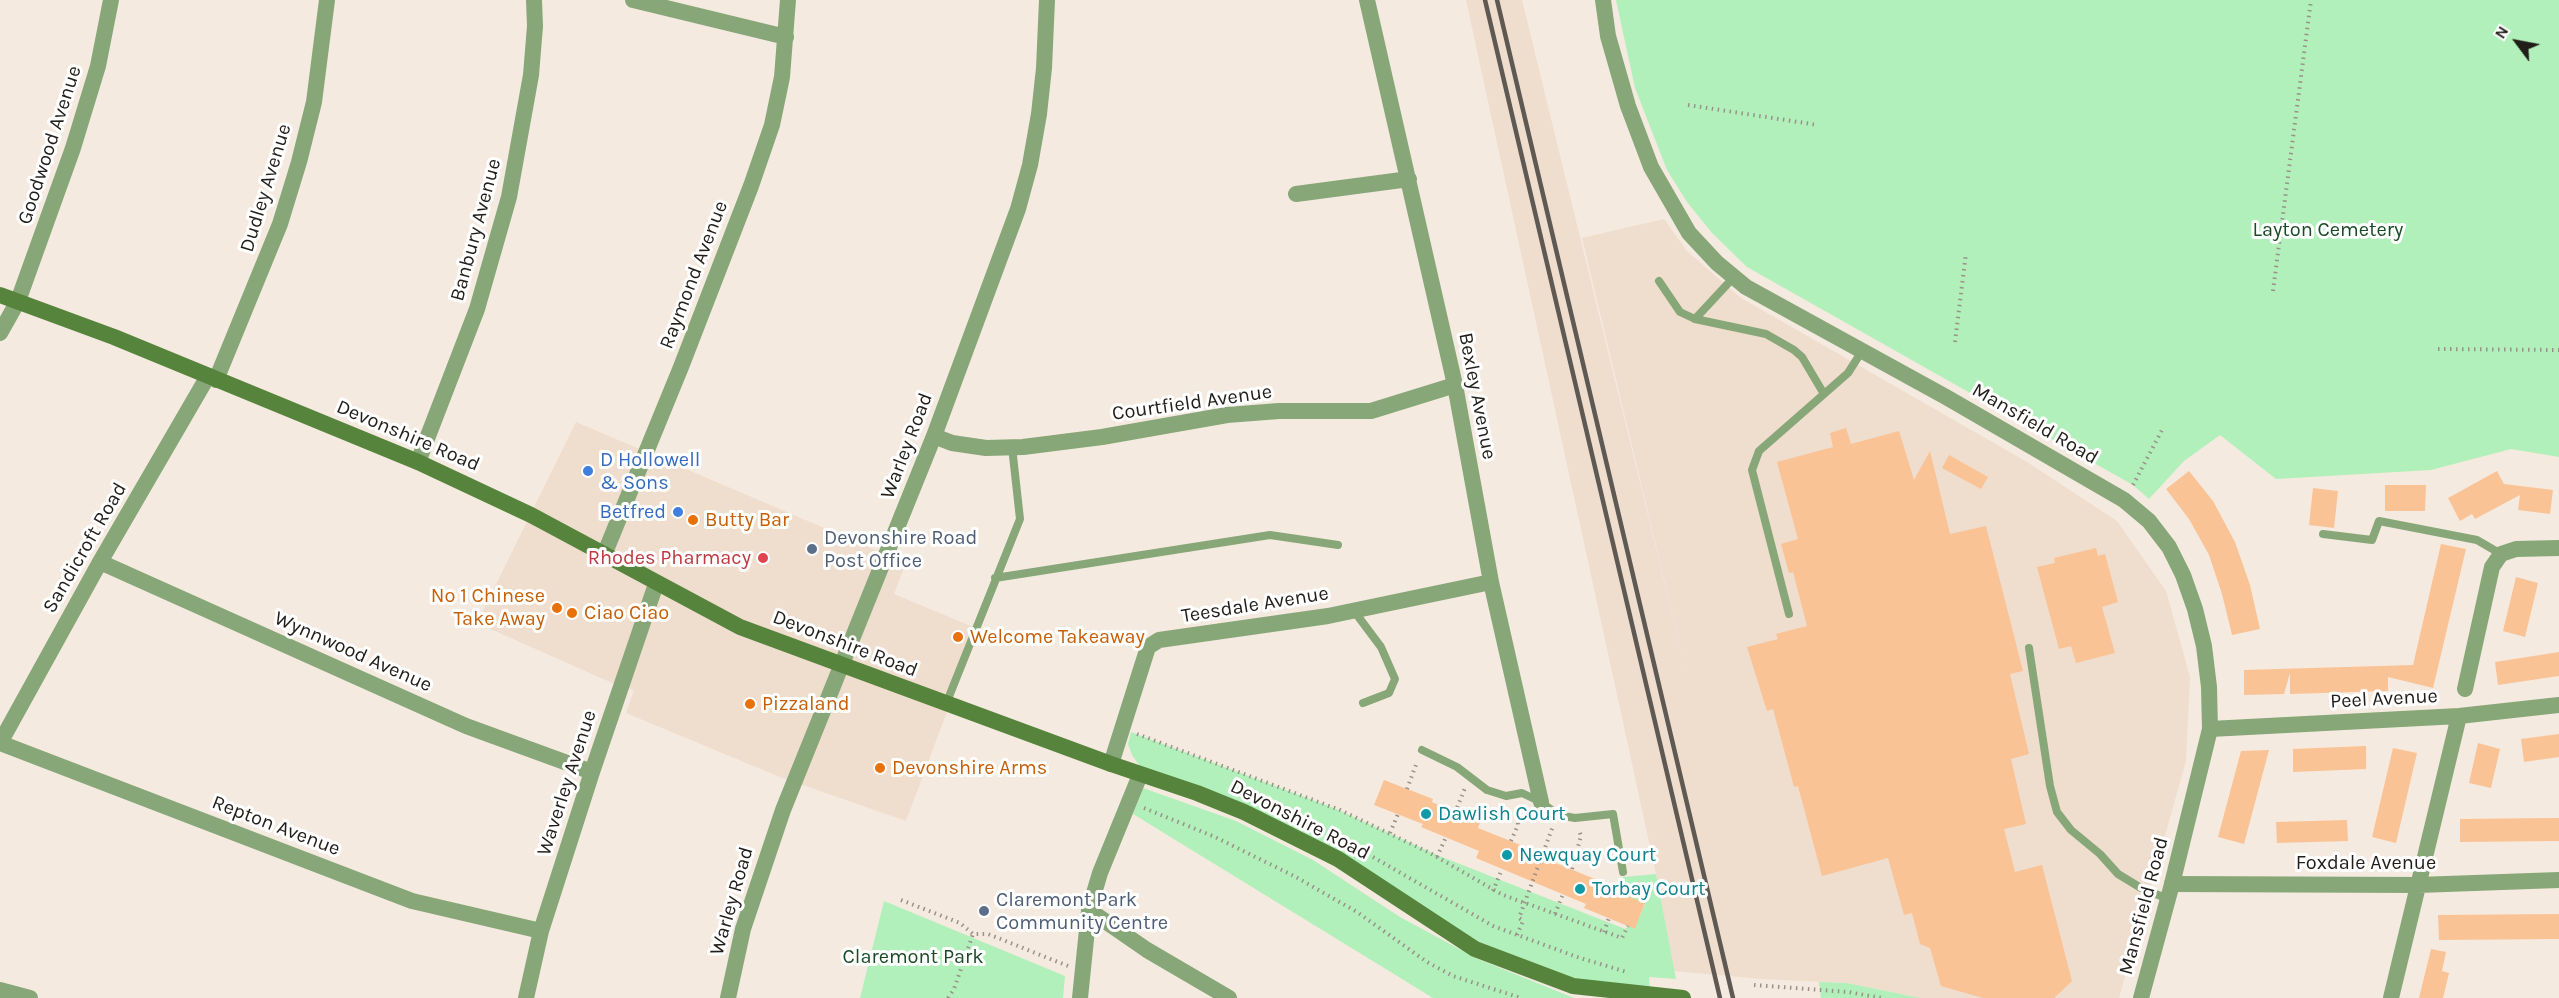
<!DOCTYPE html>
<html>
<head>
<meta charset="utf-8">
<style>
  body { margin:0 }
  #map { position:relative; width:2559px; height:998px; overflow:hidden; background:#f5eadf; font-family:Karla,sans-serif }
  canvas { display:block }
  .north { position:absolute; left:2487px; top:12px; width:60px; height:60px; -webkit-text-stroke:4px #fff; paint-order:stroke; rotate:302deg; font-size:16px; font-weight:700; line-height:24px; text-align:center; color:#211d19 }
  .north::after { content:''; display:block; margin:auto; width:21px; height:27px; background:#211d19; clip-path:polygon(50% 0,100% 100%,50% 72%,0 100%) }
</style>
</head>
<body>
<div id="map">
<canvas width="2559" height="998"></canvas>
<div class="north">N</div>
</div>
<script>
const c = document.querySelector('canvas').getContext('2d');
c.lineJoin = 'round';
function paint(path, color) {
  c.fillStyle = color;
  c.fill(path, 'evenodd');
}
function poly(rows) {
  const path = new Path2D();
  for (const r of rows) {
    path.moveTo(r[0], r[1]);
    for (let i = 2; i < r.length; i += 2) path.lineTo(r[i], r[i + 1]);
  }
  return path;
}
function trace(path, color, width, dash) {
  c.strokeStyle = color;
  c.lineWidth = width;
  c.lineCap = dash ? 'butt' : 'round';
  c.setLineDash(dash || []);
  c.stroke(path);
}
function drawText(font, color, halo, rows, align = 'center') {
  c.font = font + ' Karla,sans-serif';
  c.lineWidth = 6;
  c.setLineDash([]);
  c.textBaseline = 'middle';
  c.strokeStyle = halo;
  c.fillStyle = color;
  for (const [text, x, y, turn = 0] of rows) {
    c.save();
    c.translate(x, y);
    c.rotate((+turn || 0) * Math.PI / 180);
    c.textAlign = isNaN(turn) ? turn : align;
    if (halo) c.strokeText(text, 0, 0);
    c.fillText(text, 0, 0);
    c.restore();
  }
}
paint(poly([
  [1466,0,1522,0,1689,683,1582,238,1664,219,1687,251,1741,298,2027,462,2117,521,2166,591,2190,677,2186,761,2119,998,1920,998,1847,983,1761,979,1674,971,1656,874],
  [576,422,906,563,894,594,978,629,906,821,780,777,626,713,634,690,610,682,477,623]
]), '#efddcd');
paint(poly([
  [1616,0,2559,0,2559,457,2511,449,2431,470,2276,479,2220,435,2184,461,2149,499,2133,485,1747,267,1712,233,1687,202,1667,170,1635,88],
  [1131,732,1334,808,1437,855,1625,929,1628,926,1635,928,1645,904,1620,893,1623,877,1656,874,1676,979,1649,977,1650,995,1611,991,1475,949,1338,859,1148,778,1132,755,1128,744],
  [1143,788,1236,821,1313,860,1400,917,1478,959,1574,998,1433,998,1133,814],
  [884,901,1065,976,1063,998,860,998],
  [1819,982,1847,983,1920,998,1821,998]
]), '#b1f0ba');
paint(poly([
  [1846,428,1851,444,1899,431,1914,480,1930,451,1950,534,1986,526,2023,671,2010,674,2029,754,2011,759,2026,824,2004,829,2015,872,2042,865,2072,981,2054,998,1983,998,1941,986,1930,948,1920,944,1912,913,1904,915,1888,858,1822,876,1798,786,1794,787,1773,709,1767,711,1747,647,1778,639,1776,634,1807,626,1793,572,1789,573,1781,544,1798,539,1777,462,1833,447,1830,433],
  [1949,455,1988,477,1981,489,1942,468],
  [2189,471,2213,501,2235,542,2250,585,2260,629,2232,635,2222,594,2209,555,2189,519,2166,489],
  [2497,471,2504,484,2553,490,2550,514,2518,510,2520,495,2475,519,2472,514,2460,521,2448,498],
  [2385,485,2426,485,2425,511,2385,511],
  [2313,488,2338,491,2334,528,2309,525],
  [2441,544,2466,549,2433,688,2388,677,2388,691,2290,694,2290,673,2284,694,2244,695,2244,670,2413,665],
  [2096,548,2098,556,2105,554,2118,602,2102,607,2115,653,2076,663,2071,646,2059,649,2037,567,2055,563,2054,558],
  [2516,577,2538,583,2525,637,2503,631],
  [2559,652,2559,676,2498,685,2495,662],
  [2559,734,2559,757,2524,762,2521,739],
  [2478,743,2500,749,2491,788,2469,783],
  [2366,746,2366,769,2293,772,2293,749],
  [2393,748,2417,753,2396,843,2372,837],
  [2269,750,2244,844,2218,837,2241,751],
  [1384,780,1433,799,1432,802,1480,823,1478,828,1538,852,1536,855,1595,879,1594,883,1645,903,1635,929,1584,908,1586,904,1476,858,1479,851,1421,827,1423,824,1374,805],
  [2550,818,2559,818,2559,841,2460,842,2460,819],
  [2347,820,2348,841,2277,843,2276,822],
  [2559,914,2559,939,2439,940,2438,915],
  [2431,949,2446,952,2442,971,2449,973,2443,998,2419,998]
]), '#fac396');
trace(poly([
  [1688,105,1818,125],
  [2273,291,2311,0],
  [1955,342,1966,253],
  [2438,349,2559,350],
  [2133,485,2162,430],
  [1137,734,1340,810,1428,852,1503,895,1622,938,1628,926],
  [1407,789,1417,762],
  [1144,808,1215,837,1294,876,1357,912,1427,962,1453,976,1521,998],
  [1455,813,1465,788],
  [1390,833,1398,814],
  [1511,841,1518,825,1517,808],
  [1347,842,1493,926,1580,958,1627,972],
  [1437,857,1446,837],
  [1572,869,1581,836,1579,830],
  [1493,891,1502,869],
  [1620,893,1621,885],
  [901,900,960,923,973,934,988,934,1068,966],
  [1555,914,1563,894],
  [1604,932,1609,918],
  [1517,935,1523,921,1519,918,1553,826],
  [1754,985,1848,992,1882,998],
  [948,998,954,989,973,934]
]), '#9a928a', 4, [1.5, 4.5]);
trace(poly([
  [1659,281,1680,312,1695,319,1734,277],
  [1695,319,1766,334,1794,350,1802,357,1824,394],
  [2323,534,2372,540,2379,521,2477,540,2501,554],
  [995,578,1270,535,1338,545],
  [1354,611,1381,647,1395,679,1389,693,1363,703],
  [1789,614,1752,470,1759,451,1848,373,1862,351],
  [2029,648,2050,786,2057,812,2071,830,2100,854,2118,874,2141,888,2168,899],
  [946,704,1020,519,1012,447],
  [1422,750,1457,767,1487,790,1506,796,1522,793,1541,802,1558,815,1575,818,1613,814,1623,872]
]), '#87a778', 8);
trace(poly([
  [633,0,786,37],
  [1367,0,1455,385,1491,582,1541,802],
  [1296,194,1409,179],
  [0,333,18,301,73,148,98,66,111,0],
  [208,376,100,562,0,743,412,901,541,931],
  [216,380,280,224,299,162,314,102,327,0],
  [934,436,952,443,986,448,1023,447,1102,437,1227,415,1279,411,1371,411,1455,385],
  [418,462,477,309,509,197,531,75,535,26,534,0],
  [604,555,681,367,751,186,772,125,782,77,788,0],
  [100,562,466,726,592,772],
  [2465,689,2492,567,2501,554,2516,549,2559,548],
  [2210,729,2459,716,2559,705],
  [1111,764,1148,647,1159,640,1328,616,1491,582],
  [2172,884,2418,885,2559,880],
  [1089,910,1147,950,1229,998],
  [0,990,30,998],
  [526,998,541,931,592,772,656,584],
  [728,998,743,929,783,810,934,436,1018,209,1030,165,1039,114,1044,68,1047,0],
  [1080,998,1089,910,1100,873,1140,775],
  [2391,998,2459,716]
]), '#87a778', 16);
trace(poly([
  [1603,0,1608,36,1628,106,1651,167,1689,233,1717,263,1746,287,1946,397,2124,500,2149,521,2169,547,2183,575,2195,609,2204,646,2209,687,2210,729,2172,884,2141,998]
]), '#87a778', 16);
trace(poly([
  [0,295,114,337,418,462,531,515,740,627,1111,764,1197,793,1244,812,1338,859,1475,949,1573,986,1683,998]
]), '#56843c', 16);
trace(poly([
  [1485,0,1720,998],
  [1497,0,1733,998]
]), '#5f5953', 4.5);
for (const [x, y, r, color] of [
  [588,471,6,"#3f7fe0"],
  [678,512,6,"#3f7fe0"],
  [693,520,6,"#e8710a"],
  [812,549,6,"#5c6f8a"],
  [763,558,6,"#e0444e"],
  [557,608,6,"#e8710a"],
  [572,613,6,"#e8710a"],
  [958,637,6,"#e8710a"],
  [750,704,6,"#e8710a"],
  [880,768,6,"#e8710a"],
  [1426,814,6,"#0f9aa8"],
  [1507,855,6,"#0f9aa8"],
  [1580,889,6,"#0f9aa8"],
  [984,911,6,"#5c6f8a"]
]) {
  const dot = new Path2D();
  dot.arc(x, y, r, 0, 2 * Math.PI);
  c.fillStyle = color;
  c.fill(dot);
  trace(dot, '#fff', 2);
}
drawText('20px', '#211d19', '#fff', [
  ["Goodwood Avenue",50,145,-72],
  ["Dudley Avenue",266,188,-73],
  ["Banbury Avenue",476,230,-75],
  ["Raymond Avenue",694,275,-69],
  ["Bexley Avenue",1477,396,79],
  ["Courtfield Avenue",1192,403,-8],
  ["Mansfield Road",2035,424,30],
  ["Devonshire Road",408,436,23],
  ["Warley Road",907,446,-69],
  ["Sandicroft Road",85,548,-60],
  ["Teesdale Avenue",1255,605,-9],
  ["Devonshire Road",845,644,21],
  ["Wynnwood Avenue",353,652,24],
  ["Peel Avenue",2384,699,-3],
  ["Waverley Avenue",567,783,-72],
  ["Devonshire Road",1300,820,27],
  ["Repton Avenue",276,826,21],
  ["Foxdale Avenue",2366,863],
  ["Warley Road",732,901,-74],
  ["Mansfield Road",2144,906,-75]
]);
drawText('20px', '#194b25', '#fff', [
  ["Layton Cemetery",2328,230],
  ["Claremont Park",913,957]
]);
drawText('20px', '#366cbe', '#fff', [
  ["D Hollowell",600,460],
  ["& Sons",600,483],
  ["Betfred",666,512,"right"]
], 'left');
drawText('20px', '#c56008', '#fff', [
  ["Butty Bar",705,520],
  ["No 1 Chinese",545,596,"right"],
  ["Take Away",545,619,"right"],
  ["Ciao Ciao",584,613],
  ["Welcome Takeaway",970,637],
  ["Pizzaland",762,704],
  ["Devonshire Arms",892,768]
], 'left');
drawText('20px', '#4e5e75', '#fff', [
  ["Devonshire Road",824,538],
  ["Post Office",824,561],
  ["Claremont Park",996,900],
  ["Community Centre",996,923]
], 'left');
drawText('20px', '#be3a42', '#fff', [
  ["Rhodes Pharmacy",751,558]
], 'right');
drawText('20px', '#0d838f', '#fff', [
  ["Dawlish Court",1438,814],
  ["Newquay Court",1519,855],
  ["Torbay Court",1592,889]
], 'left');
</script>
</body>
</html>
